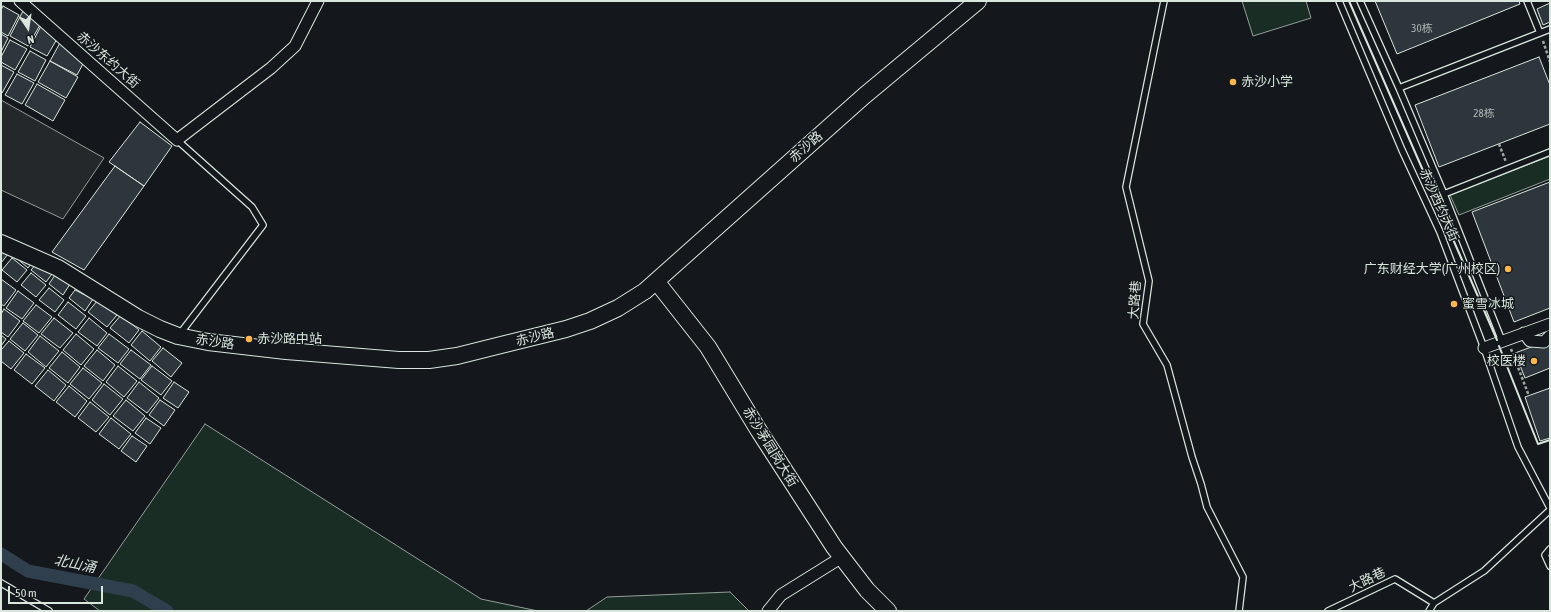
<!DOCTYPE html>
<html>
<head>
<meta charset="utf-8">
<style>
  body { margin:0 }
  #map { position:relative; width:1551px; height:612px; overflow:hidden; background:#14181c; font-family:"Asap Condensed",sans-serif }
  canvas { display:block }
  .frame { position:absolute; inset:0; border:2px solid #d8e6dc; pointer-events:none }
  .north { position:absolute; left:8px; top:8px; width:40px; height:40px; -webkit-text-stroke:3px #14181c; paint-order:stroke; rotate:167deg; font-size:11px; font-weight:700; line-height:16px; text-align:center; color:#d8e6dc }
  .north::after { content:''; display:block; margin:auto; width:14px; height:18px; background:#d8e6dc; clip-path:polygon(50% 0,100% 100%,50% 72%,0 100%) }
  .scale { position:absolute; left:8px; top:586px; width:95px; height:18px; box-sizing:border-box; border:2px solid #d8e6dc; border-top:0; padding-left:5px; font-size:12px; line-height:14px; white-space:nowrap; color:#d8e6dc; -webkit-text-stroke:3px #14181c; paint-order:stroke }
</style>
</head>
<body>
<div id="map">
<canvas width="1551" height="612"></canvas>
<div class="frame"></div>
<div class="north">N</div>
<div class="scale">50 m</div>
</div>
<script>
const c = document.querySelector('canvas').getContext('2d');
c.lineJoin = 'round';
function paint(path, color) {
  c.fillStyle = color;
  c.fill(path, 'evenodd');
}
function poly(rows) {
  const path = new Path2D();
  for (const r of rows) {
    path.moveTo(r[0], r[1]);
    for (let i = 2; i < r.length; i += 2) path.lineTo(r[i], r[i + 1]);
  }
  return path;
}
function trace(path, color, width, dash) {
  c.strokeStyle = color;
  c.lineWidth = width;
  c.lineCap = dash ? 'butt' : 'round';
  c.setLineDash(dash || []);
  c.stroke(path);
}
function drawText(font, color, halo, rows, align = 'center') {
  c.font = font + ' "Asap Condensed","Noto Sans SC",sans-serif';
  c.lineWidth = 3;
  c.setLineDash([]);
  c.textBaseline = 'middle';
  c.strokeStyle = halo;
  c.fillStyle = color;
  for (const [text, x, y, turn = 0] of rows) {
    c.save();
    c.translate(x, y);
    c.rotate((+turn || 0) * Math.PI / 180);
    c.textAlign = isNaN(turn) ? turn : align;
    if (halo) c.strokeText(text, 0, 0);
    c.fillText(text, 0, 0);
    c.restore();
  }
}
const green = poly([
  [1242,1,1306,1,1311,18,1253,36,1242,1],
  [1550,156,1550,179,1459,215,1450,195,1550,156],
  [205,424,481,599,538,611,100,611,84,599,205,424],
  [730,592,749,611,586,611,607,597,730,592]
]);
paint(green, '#1a2d24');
trace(green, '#939e99', 1);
const parking = poly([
  [1,100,104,158,63,219,1,190,1,100]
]);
paint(parking, '#24282b');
trace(parking, '#939e99', 1);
trace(poly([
  [1,554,28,571,133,591,167,611]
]), '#2f3f4d', 13);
const building = poly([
  [1375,1,1519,1,1520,4,1397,54,1375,1],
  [1550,3,1550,22,1543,25,1537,9,1550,3],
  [3,6,19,15,8,36,1,32,1,10,3,6],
  [23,11,40,25,28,46,10,36,23,11],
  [41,26,57,39,47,56,30,47,41,26],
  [1,34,8,38,1,52,1,34],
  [10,40,27,49,15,70,1,62,1,57,10,40],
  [61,41,84,62,77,75,50,61,61,41],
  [30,51,46,60,35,81,18,72,30,51],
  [1539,57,1550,85,1550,124,1439,167,1415,105,1539,57],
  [50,61,78,77,66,98,38,82,50,61],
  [1,65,14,72,2,93,1,92,1,65],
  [17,74,34,83,22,104,5,95,17,74],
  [37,84,65,100,53,121,25,105,37,84],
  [140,122,172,146,144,186,109,162,140,122],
  [115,166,144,186,84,270,52,252,115,166],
  [1550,182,1550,308,1514,322,1472,212,1550,182],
  [1,249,8,254,1,263,1,249],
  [14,256,32,263,28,268,14,256],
  [12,258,27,270,17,282,2,270,12,258],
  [36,264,52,274,46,282,31,270,36,264],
  [31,273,46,285,36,297,21,285,31,273],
  [55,275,70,284,63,295,49,284,55,275],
  [1,279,16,290,4,306,1,304,1,279],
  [49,288,64,300,55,312,39,300,49,288],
  [75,290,93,299,85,311,69,298,75,290],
  [18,291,34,303,22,319,6,308,18,291],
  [98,300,117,315,107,327,88,312,98,300],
  [68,302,86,316,76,329,58,315,68,302],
  [36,305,52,317,39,333,23,321,36,305],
  [4,309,20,321,8,337,1,332,1,314,4,309],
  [121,315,139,330,129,343,110,328,121,315],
  [54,318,73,333,60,348,41,334,54,318],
  [89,318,107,333,97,346,78,332,89,318],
  [23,323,38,335,25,351,10,339,23,323],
  [142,331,161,347,150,361,131,345,142,331],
  [76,334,94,349,81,365,63,350,76,334],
  [109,334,129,349,118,363,98,348,109,334],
  [1,335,6,339,1,346,1,335],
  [40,336,59,351,46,367,28,352,40,336],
  [1550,340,1550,368,1525,378,1515,353,1550,340],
  [9,341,24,353,11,369,1,361,1,350,9,341],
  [163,348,182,363,171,377,152,361,163,348],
  [97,350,115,365,103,381,84,366,97,350],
  [131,350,151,365,140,379,120,364,131,350],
  [62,352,80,367,68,383,49,368,62,352],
  [26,354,45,368,32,384,14,370,26,354],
  [118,366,137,381,124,397,106,382,118,366],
  [152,366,172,381,161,395,141,380,152,366],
  [83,368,102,383,89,399,70,384,83,368],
  [48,370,66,385,54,401,35,386,48,370],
  [139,382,159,398,147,413,127,398,139,382],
  [174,382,189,392,178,408,163,398,174,382],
  [104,384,123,399,110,415,92,400,104,384],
  [69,386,87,401,75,417,56,402,69,386],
  [1550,388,1550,438,1540,441,1525,397,1550,388],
  [126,400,145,416,133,431,113,416,126,400],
  [160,400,175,410,164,426,149,415,160,400],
  [90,402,109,417,96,432,78,418,90,402],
  [111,418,131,434,119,449,99,434,111,418],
  [146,418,161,428,150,444,135,433,146,418],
  [132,436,147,446,136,462,121,451,132,436]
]);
paint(building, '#2c363c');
trace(building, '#d8e6dc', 1);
const lane = poly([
  [1164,1,1126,187,1149,281,1143,324,1167,365,1192,457,1201,484,1207,507,1243,577,1239,611],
  [1339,1,1402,150,1440,232,1484,348,1518,447,1550,508],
  [1360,1,1399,88],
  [1527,1,1540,33],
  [177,140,252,207,263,225,179,335],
  [1444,194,1399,88,1550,29],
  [1502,341,1444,194,1550,152],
  [1550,549,1545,555,1550,566],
  [1,583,49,611],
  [1328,611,1395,579,1434,603],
  [1429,611,1434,603,1484,571,1550,510]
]);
const street = poly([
  [20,1,177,140,271,68,295,46,318,1],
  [1524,333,1530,341,1544,342,1550,336],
  [1484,348,1550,324],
  [768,611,781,595,842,557]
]);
const secondary = poly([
  [1,243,58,268,138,318,160,329,178,336,208,342,286,351,399,360,429,360,457,356,497,346,566,329,590,321,618,308,645,291,864,96,978,1],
  [656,281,708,347,759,431,834,547,867,590,888,611]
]);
trace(lane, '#d8e6dc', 8);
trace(street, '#d8e6dc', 13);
trace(secondary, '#d8e6dc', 18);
trace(poly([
  [1543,41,1550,62],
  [1499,144,1506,162],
  [1511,349,1529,396]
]), '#9da8a2', 2.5, [3, 2]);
trace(lane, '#14181c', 5.5);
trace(street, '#14181c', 11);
trace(secondary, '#14181c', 16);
trace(poly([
  [1349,1,1497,340],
  [1499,346,1538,444,1550,440]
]), '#d8e6dc', 2);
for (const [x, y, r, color] of [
  [1233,82,4,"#ffb74d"],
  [1508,269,4,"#ffb74d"],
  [1454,304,4,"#ffb74d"],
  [249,339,4,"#ffb74d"],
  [1534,361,4,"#ffb74d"]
]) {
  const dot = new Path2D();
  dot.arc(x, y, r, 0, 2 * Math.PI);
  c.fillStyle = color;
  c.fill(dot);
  trace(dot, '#14181c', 1.5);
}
drawText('11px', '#adbab4', null, [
  ["30栋",1422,29],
  ["28栋",1484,114]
]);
drawText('13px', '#d8e6dc', '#14181c', [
  ["赤沙东约大街",108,60,41],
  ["赤沙路",806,147,-41],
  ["赤沙西约大街",1439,205,66],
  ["大路巷",1135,300,-86],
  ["赤沙路",535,337,-14],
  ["赤沙路",215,342,8],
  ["赤沙茅园岗大街",770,447,58],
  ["大路巷",1367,580,-26]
]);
drawText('13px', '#d8e6dc', '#14181c', [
  ["赤沙小学",1241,82],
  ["广东财经大学(广州校区)",1500,269,"right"],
  ["蜜雪冰城",1462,304],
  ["赤沙路中站",257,339],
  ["校医楼",1526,361,"right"]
], 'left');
drawText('italic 14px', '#d8e6dc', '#14181c', [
  ["北山涌",75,564,11]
]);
</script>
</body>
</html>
